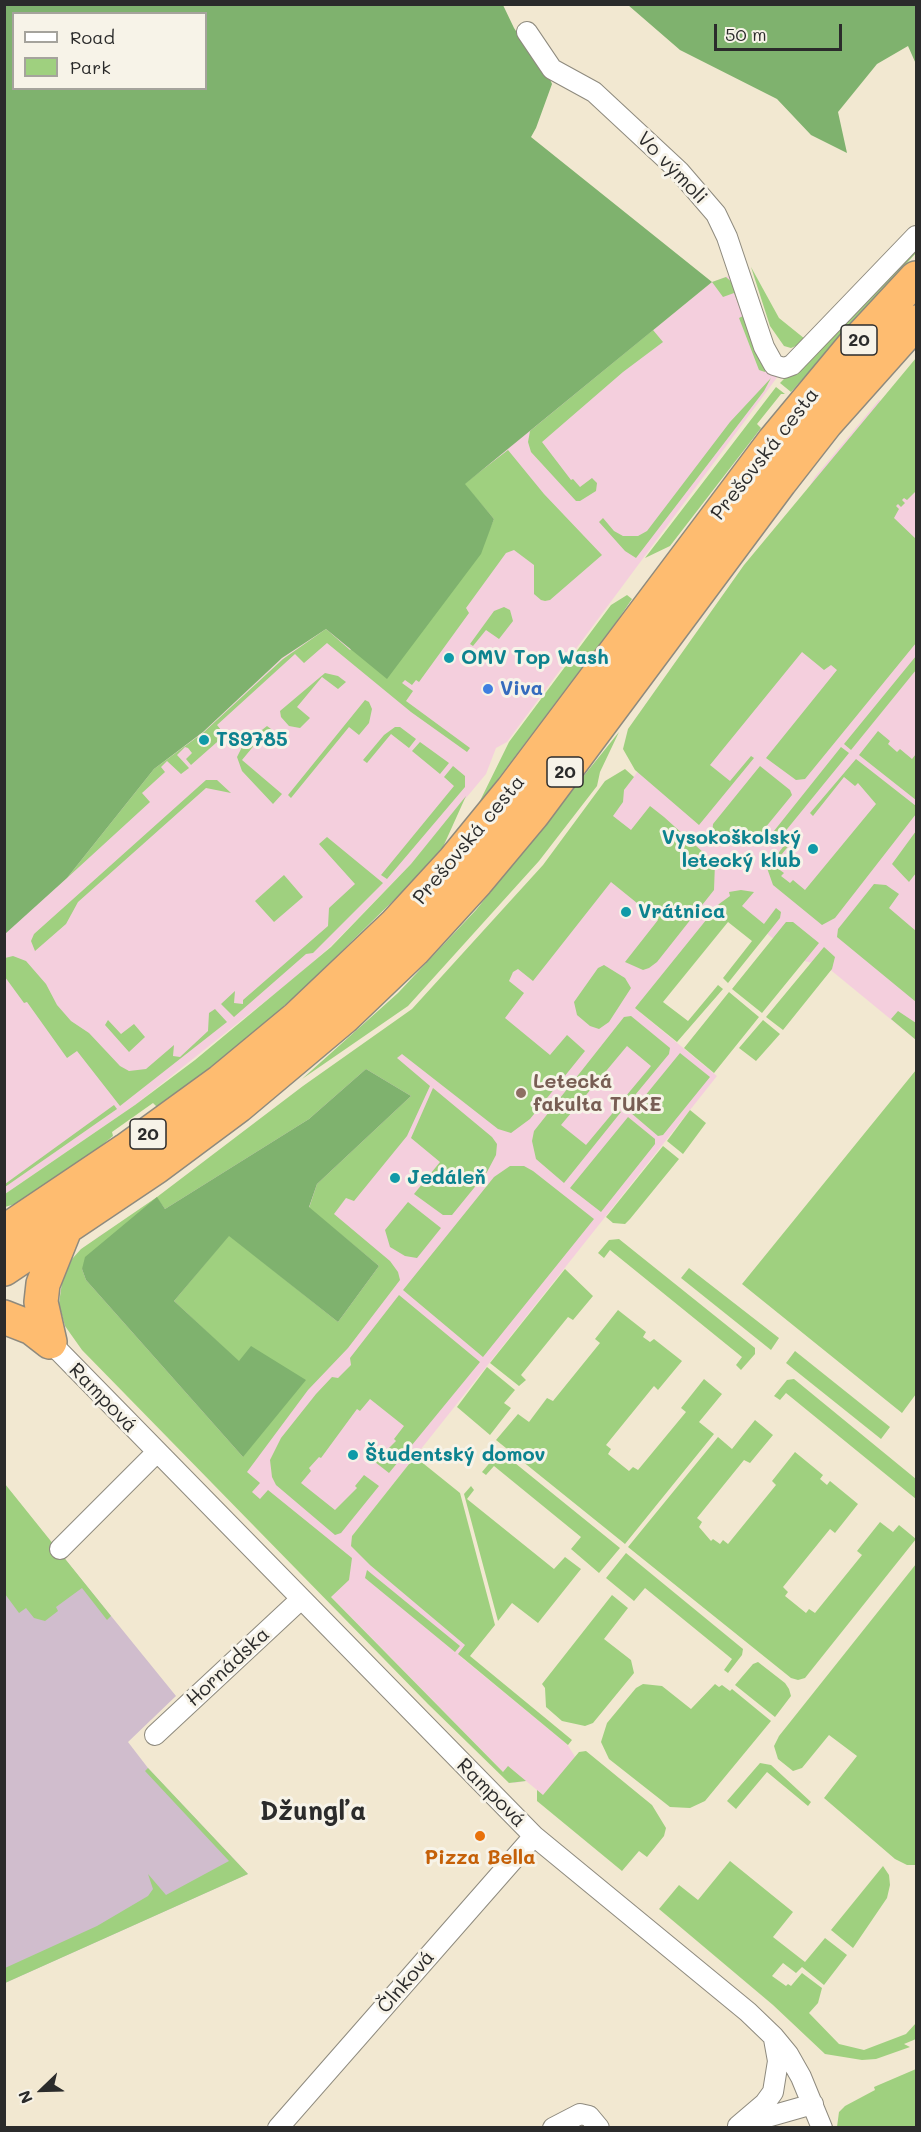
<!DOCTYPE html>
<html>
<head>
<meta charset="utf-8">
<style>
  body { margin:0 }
  #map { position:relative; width:921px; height:2132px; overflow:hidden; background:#f2e8d1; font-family:Mali,sans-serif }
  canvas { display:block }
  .frame { position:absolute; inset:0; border:6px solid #2b2b2b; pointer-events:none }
  .legend { position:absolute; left:12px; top:12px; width:195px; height:78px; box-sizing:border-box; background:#f7f3e8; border:2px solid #a5a39c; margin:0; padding:8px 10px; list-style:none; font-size:18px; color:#2b2b2b }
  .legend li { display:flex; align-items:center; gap:12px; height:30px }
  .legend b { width:30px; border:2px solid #a5a39c }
  .north { position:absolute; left:12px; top:2060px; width:60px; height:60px; -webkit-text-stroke:4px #f7f3e8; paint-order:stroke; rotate:247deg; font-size:16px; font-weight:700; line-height:24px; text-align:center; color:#2b2b2b }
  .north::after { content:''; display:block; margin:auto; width:21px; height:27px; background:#2b2b2b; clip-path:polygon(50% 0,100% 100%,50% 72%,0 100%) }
  .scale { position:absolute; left:714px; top:24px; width:128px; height:27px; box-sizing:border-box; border:3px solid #2b2b2b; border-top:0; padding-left:8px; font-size:18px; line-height:21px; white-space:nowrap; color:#2b2b2b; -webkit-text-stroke:4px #f7f3e8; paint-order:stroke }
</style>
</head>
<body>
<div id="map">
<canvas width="921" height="2132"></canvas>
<div class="frame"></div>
<ul class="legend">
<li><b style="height:8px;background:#fff"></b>Road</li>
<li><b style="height:16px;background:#9fd07f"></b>Park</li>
</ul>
<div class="north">N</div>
<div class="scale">50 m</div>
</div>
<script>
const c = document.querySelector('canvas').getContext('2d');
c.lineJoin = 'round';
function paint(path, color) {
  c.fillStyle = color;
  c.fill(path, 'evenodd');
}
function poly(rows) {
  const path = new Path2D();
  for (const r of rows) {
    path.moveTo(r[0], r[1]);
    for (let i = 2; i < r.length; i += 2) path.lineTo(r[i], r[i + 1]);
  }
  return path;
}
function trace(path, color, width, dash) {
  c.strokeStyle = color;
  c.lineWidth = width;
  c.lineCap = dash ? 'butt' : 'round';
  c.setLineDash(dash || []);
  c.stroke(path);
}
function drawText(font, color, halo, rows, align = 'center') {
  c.font = font + ' Mali,sans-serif';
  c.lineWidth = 6;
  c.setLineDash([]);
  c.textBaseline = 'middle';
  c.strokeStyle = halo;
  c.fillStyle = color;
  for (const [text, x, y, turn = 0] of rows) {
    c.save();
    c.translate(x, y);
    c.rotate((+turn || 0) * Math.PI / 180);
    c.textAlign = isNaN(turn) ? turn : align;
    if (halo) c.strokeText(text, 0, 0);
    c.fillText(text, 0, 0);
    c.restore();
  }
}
paint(poly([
  [739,272,784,368,507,742,496,748,486,774,411,864,331,946,297,976,135,1105,5,1194,4,934,67,878,154,769,203,732,282,658,326,629,487,535,494,519,464,484,712,282],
  [879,400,916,417,916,1040,827,967,797,959,731,903,641,1013,717,1076,352,1536,472,1643,461,1657,567,1744,579,1763,537,1801,537,1790,526,1781,514,1783,65,1326,59,1304,62,1282,72,1259,99,1236,309,1119,624,790,638,771,815,477]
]), '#f4cfdd');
paint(poly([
  [4,1484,176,1696,128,1742,148,1768,248,1874,5,1983]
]), '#d0bdcd');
paint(poly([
  [916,245,916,253,791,392,780,383],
  [751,267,779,318,805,339,798,345,791,348,784,346,770,326],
  [726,277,735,285,766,368,765,372,759,370,739,318,743,316,734,293,723,297,712,282],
  [653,330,663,342,623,372,542,442,571,480,573,479,580,487,592,478,597,483,596,491,580,501,576,501,531,452,528,442,530,431],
  [916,358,916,491,907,500,904,498,902,500,905,503,901,507,898,504,896,506,899,509,894,518,916,539,916,643,805,779,796,780,766,758,837,670,831,665,824,670,802,652,710,765,730,781,751,756,754,758,699,825,635,770,623,749,628,729,744,565],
  [771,378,764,391,636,558,625,551,599,522,603,518,614,531,623,536,638,536,647,531,730,422],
  [776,387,785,394,781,394,757,424,761,428,670,546,645,558],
  [508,450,544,494,602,555,550,600,545,601,541,600,534,594,534,565,514,550,506,553,466,608,469,613,419,682,416,680,412,685,405,680,402,683,413,691,406,701,470,748,467,752,411,712,327,643,304,663,295,654,217,725,225,735,191,765,186,759,192,753,188,748,185,747,177,755,189,768,181,774,167,761,161,767,165,772,142,793,150,802,67,878,154,769,204,732,283,659,326,629,350,650,487,535,494,519,464,484],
  [627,595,632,599,617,621,477,807,509,742,611,605],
  [504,607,510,610,513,621,499,639,486,630,473,646,470,644,494,611],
  [916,656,916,670,851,750,844,744],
  [325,673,338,676,346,682,338,689,322,677,297,707,310,718,300,728,289,726,281,717,280,711],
  [365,700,369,702,372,709,369,723,359,735,349,727,291,798,288,795],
  [267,726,287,741,286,746,266,731,242,760,282,794,273,804,242,771,237,757,243,745],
  [395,727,400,727,416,739,409,748,391,734,367,763,363,760,384,735],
  [878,731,890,741,888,744,897,752,900,749,912,759,916,754,916,800,859,755],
  [619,732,600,772,597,786,539,861,408,1006,302,1079,398,993,476,910],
  [420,742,449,763,440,774,412,751],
  [841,747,849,753,779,839,766,841],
  [856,759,916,806,916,814,835,918,822,925,773,885,767,868,796,830,799,833,773,865,784,873,781,876,790,883,793,880,805,890,876,804,858,783,855,786,844,777,813,816,810,813],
  [453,766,465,776,465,787,387,879,381,875,454,786,444,777],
  [760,766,790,790,792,795,756,839,738,844,720,840,712,835,713,824],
  [625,769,634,777,624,790,623,802,613,816,631,830,650,806,664,817,715,863,714,890,657,962,649,968,643,970,625,962,658,920,611,882,533,981,518,969,513,972,509,981,524,993,505,1018,550,1055,567,1035,585,1051,530,1119,511,1133,498,1129,402,1054,397,1058,430,1086,407,1136,354,1201,346,1198,334,1214,390,1261,398,1272,400,1280,348,1348,308,1390,247,1472,260,1483,252,1492,260,1499,268,1490,352,1558,349,1580,331,1597,503,1772,508,1766,526,1781,509,1783,428,1704,82,1350,65,1326,59,1304,62,1282,72,1259,81,1249,157,1197,303,1086,412,1009,543,865,605,781],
  [366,1069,411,1096,317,1184,309,1208,379,1266,338,1322,229,1235,174,1301,239,1362,243,1457,86,1280,82,1269,157,1198,165,1209,309,1119],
  [206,780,217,780,231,793,206,788,78,902,66,924,35,951,31,941,34,934],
  [466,796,443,847,403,891,303,989,242,1043,169,1099,157,1107,153,1103,112,1132,113,1136,96,1150,15,1204,5,1207,5,1194,135,1105,195,1060,331,947,411,864],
  [916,831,916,873,909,882,892,864],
  [327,837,383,883,313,953,306,954,234,1017,221,1004,235,991,234,1003,243,1004,243,1000,328,926,329,908,355,884,319,844],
  [284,875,303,897,274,922,255,901],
  [874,884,886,885,899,894,889,908,916,931,916,1002,837,937,838,929],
  [741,890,754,892,742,906,764,924,776,908,781,912,780,918,728,983,723,978,752,941,728,922,663,1002,688,1021,718,985,723,989,677,1042,635,1008,719,904,730,896,729,892],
  [786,922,793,922,819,943,762,1013,732,989],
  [824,947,835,957,832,969,783,1030,766,1017],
  [13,956,26,961,46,984,57,1005,71,1021,89,1033,120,1066,129,1071,146,1069,174,1045,173,1056,180,1057,208,1031,209,1013,215,1009,227,1022,120,1106,77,1051,67,1058,27,1002,24,1003,5,977,5,958],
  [604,965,625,978,631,988,609,1022,599,1029,590,1026,577,1015,574,1002,598,968],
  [729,992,759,1017,714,1073,684,1048],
  [898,1011,916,1023,916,1040,891,1019],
  [631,1016,670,1048,669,1054,626,1106,621,1102,651,1066,627,1046,561,1125,586,1145,616,1109,621,1112,564,1183,536,1159,532,1141,534,1131,624,1017],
  [108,1020,121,1034,134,1024,145,1037,129,1052,105,1025],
  [763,1020,780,1034,756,1061,739,1048],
  [680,1053,710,1077,663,1135,658,1136,631,1113],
  [916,1070,916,1394,902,1413,742,1284],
  [433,1088,492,1137,497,1144,496,1155,487,1172,452,1215,443,1215,414,1194,440,1162,411,1138],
  [114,1105,117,1109,5,1187,5,1184],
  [690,1110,706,1123,683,1154,667,1141],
  [628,1117,655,1139,655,1144,601,1212,570,1188],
  [663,1146,679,1159,630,1219,625,1224,613,1223,606,1217],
  [510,1166,524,1166,533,1171,594,1219,483,1357,403,1290,494,1177],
  [408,1202,441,1228,417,1258,405,1256,390,1247,385,1230],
  [619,1239,755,1348,755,1354,741,1370,736,1365,742,1357,610,1250,604,1258,598,1253,609,1240],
  [689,1268,779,1338,771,1350,681,1278],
  [565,1269,593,1296,573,1320,568,1317,521,1375,526,1380,519,1386,490,1363],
  [399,1295,480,1362,389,1473,375,1462,396,1441,394,1439,404,1426,370,1399,360,1411,357,1409,321,1458,319,1457,309,1468,311,1471,301,1483,335,1510,357,1488,355,1486,364,1475,379,1486,341,1533,335,1535,276,1485,272,1477,270,1460,281,1438,316,1394,332,1377,338,1378,351,1365,350,1358],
  [618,1310,646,1332,643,1337,650,1342,654,1339,682,1361,658,1390,654,1386,606,1445,611,1449,608,1454,629,1471,633,1467,638,1470,686,1412,681,1408,704,1379,722,1394,699,1422,714,1434,625,1544,496,1440,518,1414,529,1422,547,1398,553,1401,600,1343,595,1339],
  [795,1351,890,1427,881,1439,786,1363],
  [487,1367,515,1390,504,1403,511,1408,490,1435,457,1407],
  [794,1379,916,1479,916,1499,786,1393,780,1400,774,1396,787,1380],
  [755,1420,773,1435,750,1463,744,1460,697,1518,702,1522,699,1527,711,1541,713,1539,720,1544,723,1540,728,1544,776,1485,772,1481,795,1452,823,1475,820,1479,827,1485,830,1481,858,1504,835,1533,830,1529,783,1587,788,1592,785,1596,806,1613,809,1609,815,1613,862,1555,857,1551,880,1522,893,1532,899,1525,916,1539,805,1678,798,1680,791,1678,628,1547,718,1437,732,1449],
  [498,1453,510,1459,620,1548,599,1573,571,1549,581,1537,494,1466,486,1475,482,1472],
  [413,1459,419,1460,460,1493,495,1625,470,1656,572,1740,568,1745,458,1654,465,1645,370,1565,351,1546,352,1536],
  [5,1484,111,1616,107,1620,82,1588,56,1607,58,1611,45,1621,34,1618,26,1608,19,1613,5,1594],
  [471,1486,474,1490,467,1499,554,1569,565,1557,581,1569,538,1623,512,1603,498,1621,464,1494],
  [626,1553,743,1649,742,1655,728,1673,724,1670,732,1659,645,1588,634,1601,606,1578],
  [916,1564,916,1865,907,1865,895,1859,824,1798,857,1756,829,1735,802,1768,793,1771,778,1759,774,1746,779,1736],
  [367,1570,460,1646,455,1652,365,1578],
  [612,1595,628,1608,604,1639,631,1660,634,1673,593,1723,585,1726,562,1721,546,1707,545,1688,542,1684],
  [758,1662,785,1683,789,1689,791,1696,775,1717,735,1685,753,1664],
  [643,1684,662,1686,691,1709,715,1684,719,1687,722,1685,730,1691,732,1689,771,1721,705,1801,690,1808,670,1807,609,1759,601,1742,607,1723,636,1688],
  [586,1751,652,1805,666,1828,664,1836,647,1857,639,1851,622,1871,537,1801,537,1790,543,1795,579,1752],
  [760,1763,771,1765,811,1802,808,1806,767,1772,736,1809,727,1801],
  [148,1768,248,1874,5,1983,5,1968,97,1926,148,1896,153,1889,148,1874,166,1895,229,1861,145,1771],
  [730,1861,793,1912,773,1937,805,1962,825,1938,847,1955,824,1985,802,1967,796,1973,783,1963,772,1976,786,1986,788,1984,791,1986,802,1973,822,1988,818,2003,809,2013,839,2044,864,2050,906,2034,916,2023,916,2039,904,2044,910,2047,876,2059,862,2060,825,2054,773,2005,659,1909,679,1885,698,1900],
  [883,1866,889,1875,890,1885,887,1898,853,1948,831,1930],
  [916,2069,916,2127,837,2127,839,2112,845,2106,875,2090,874,2087]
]), '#9fd07f');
paint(poly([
  [5,5,503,5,514,28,531,54,547,72,552,84,536,128,531,137,712,282,465,484,494,519,481,554,387,679,326,629,282,658,203,732,154,769,67,878,5,934],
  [14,14,206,14,206,88,14,88],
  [628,5,916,5,916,64,908,46,877,64,838,112,847,153,811,135,777,99,680,50],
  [366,1069,411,1096,317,1184,309,1207,379,1266,338,1322,229,1236,174,1301,239,1361,251,1346,306,1380,243,1457,86,1280,82,1269,85,1257,157,1197,165,1209,309,1119]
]), '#7fb26e');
const street = poly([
  [527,32,552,69,594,92,679,171,716,214,727,237,764,347,774,365,784,368,792,365,916,236],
  [50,1342,534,1836,748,2012,774,2037,788,2054,801,2077,822,2128],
  [60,1549,156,1453],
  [155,1735,300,1600],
  [746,2123,813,2104],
  [738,2126,765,2103,773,2092,778,2061,774,2039],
  [278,2128,534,1836],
  [553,2128,580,2114,589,2116,599,2128]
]);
const highway = poly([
  [4,1232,126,1150,221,1081,297,1018,396,924,454,861,512,790,774,441,853,346,916,278],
  [4,1269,156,1167,238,1106,344,1017,414,950,477,881,533,814,780,482,826,423,916,322],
  [4,1317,32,1328,50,1342],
  [50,1342,41,1302,43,1284,65,1229]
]);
trace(street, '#8e8a7e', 22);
trace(highway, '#8e8a7e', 36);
trace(street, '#fff', 20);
trace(highway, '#febc70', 33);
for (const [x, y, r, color] of [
  [449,658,6,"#0f9aa8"],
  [488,689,6,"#3f7fe0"],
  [204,740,6,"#0f9aa8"],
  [813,849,6,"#0f9aa8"],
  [626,912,6,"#0f9aa8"],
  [521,1093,6,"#8d6e63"],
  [395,1178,6,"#0f9aa8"],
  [353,1455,6,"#0f9aa8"],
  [480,1836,6,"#e8710a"]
]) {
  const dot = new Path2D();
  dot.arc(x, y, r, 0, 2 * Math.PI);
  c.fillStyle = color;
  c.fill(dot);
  trace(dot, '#f7f3e8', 2);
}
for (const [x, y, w] of [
  [859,340,36],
  [565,772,36],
  [148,1134,36]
]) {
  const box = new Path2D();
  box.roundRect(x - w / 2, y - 15, w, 30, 4.5);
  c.fillStyle = '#f7f3e8';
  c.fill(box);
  trace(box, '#2b2b2b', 1.5);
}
drawText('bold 18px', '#2b2b2b', null, [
  ["20",859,340],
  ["20",565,772],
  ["20",148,1134]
]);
drawText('20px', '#2b2b2b', '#f7f3e8', [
  ["Vo výmoli",672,168,46],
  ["Prešovská cesta",765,454,-52],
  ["Prešovská cesta",469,840,-50],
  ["Rampová",103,1398,46],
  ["Hornádska",228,1667,-43],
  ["Rampová",491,1793,45],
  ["Člnková",406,1982,-49]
]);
drawText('bold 20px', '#0d838f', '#f7f3e8', [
  ["OMV Top Wash",461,658],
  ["TS9785",216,740],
  ["Vysokoškolský",801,838,"right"],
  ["letecký klub",801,861,"right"],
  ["Vrátnica",638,912],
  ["Jedáleň",407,1178],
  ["Študentský domov",365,1455]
], 'left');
drawText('bold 20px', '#366cbe', '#f7f3e8', [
  ["Viva",500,689]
], 'left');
drawText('bold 20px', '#785e54', '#f7f3e8', [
  ["Letecká",533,1082],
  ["fakulta TUKE",533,1105]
], 'left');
drawText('bold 20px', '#c56008', '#f7f3e8', [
  ["Pizza Bella",480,1858]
]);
drawText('bold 26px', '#2b2b2b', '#f7f3e8', [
  ["Džungľa",313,1812]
]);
</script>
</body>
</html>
